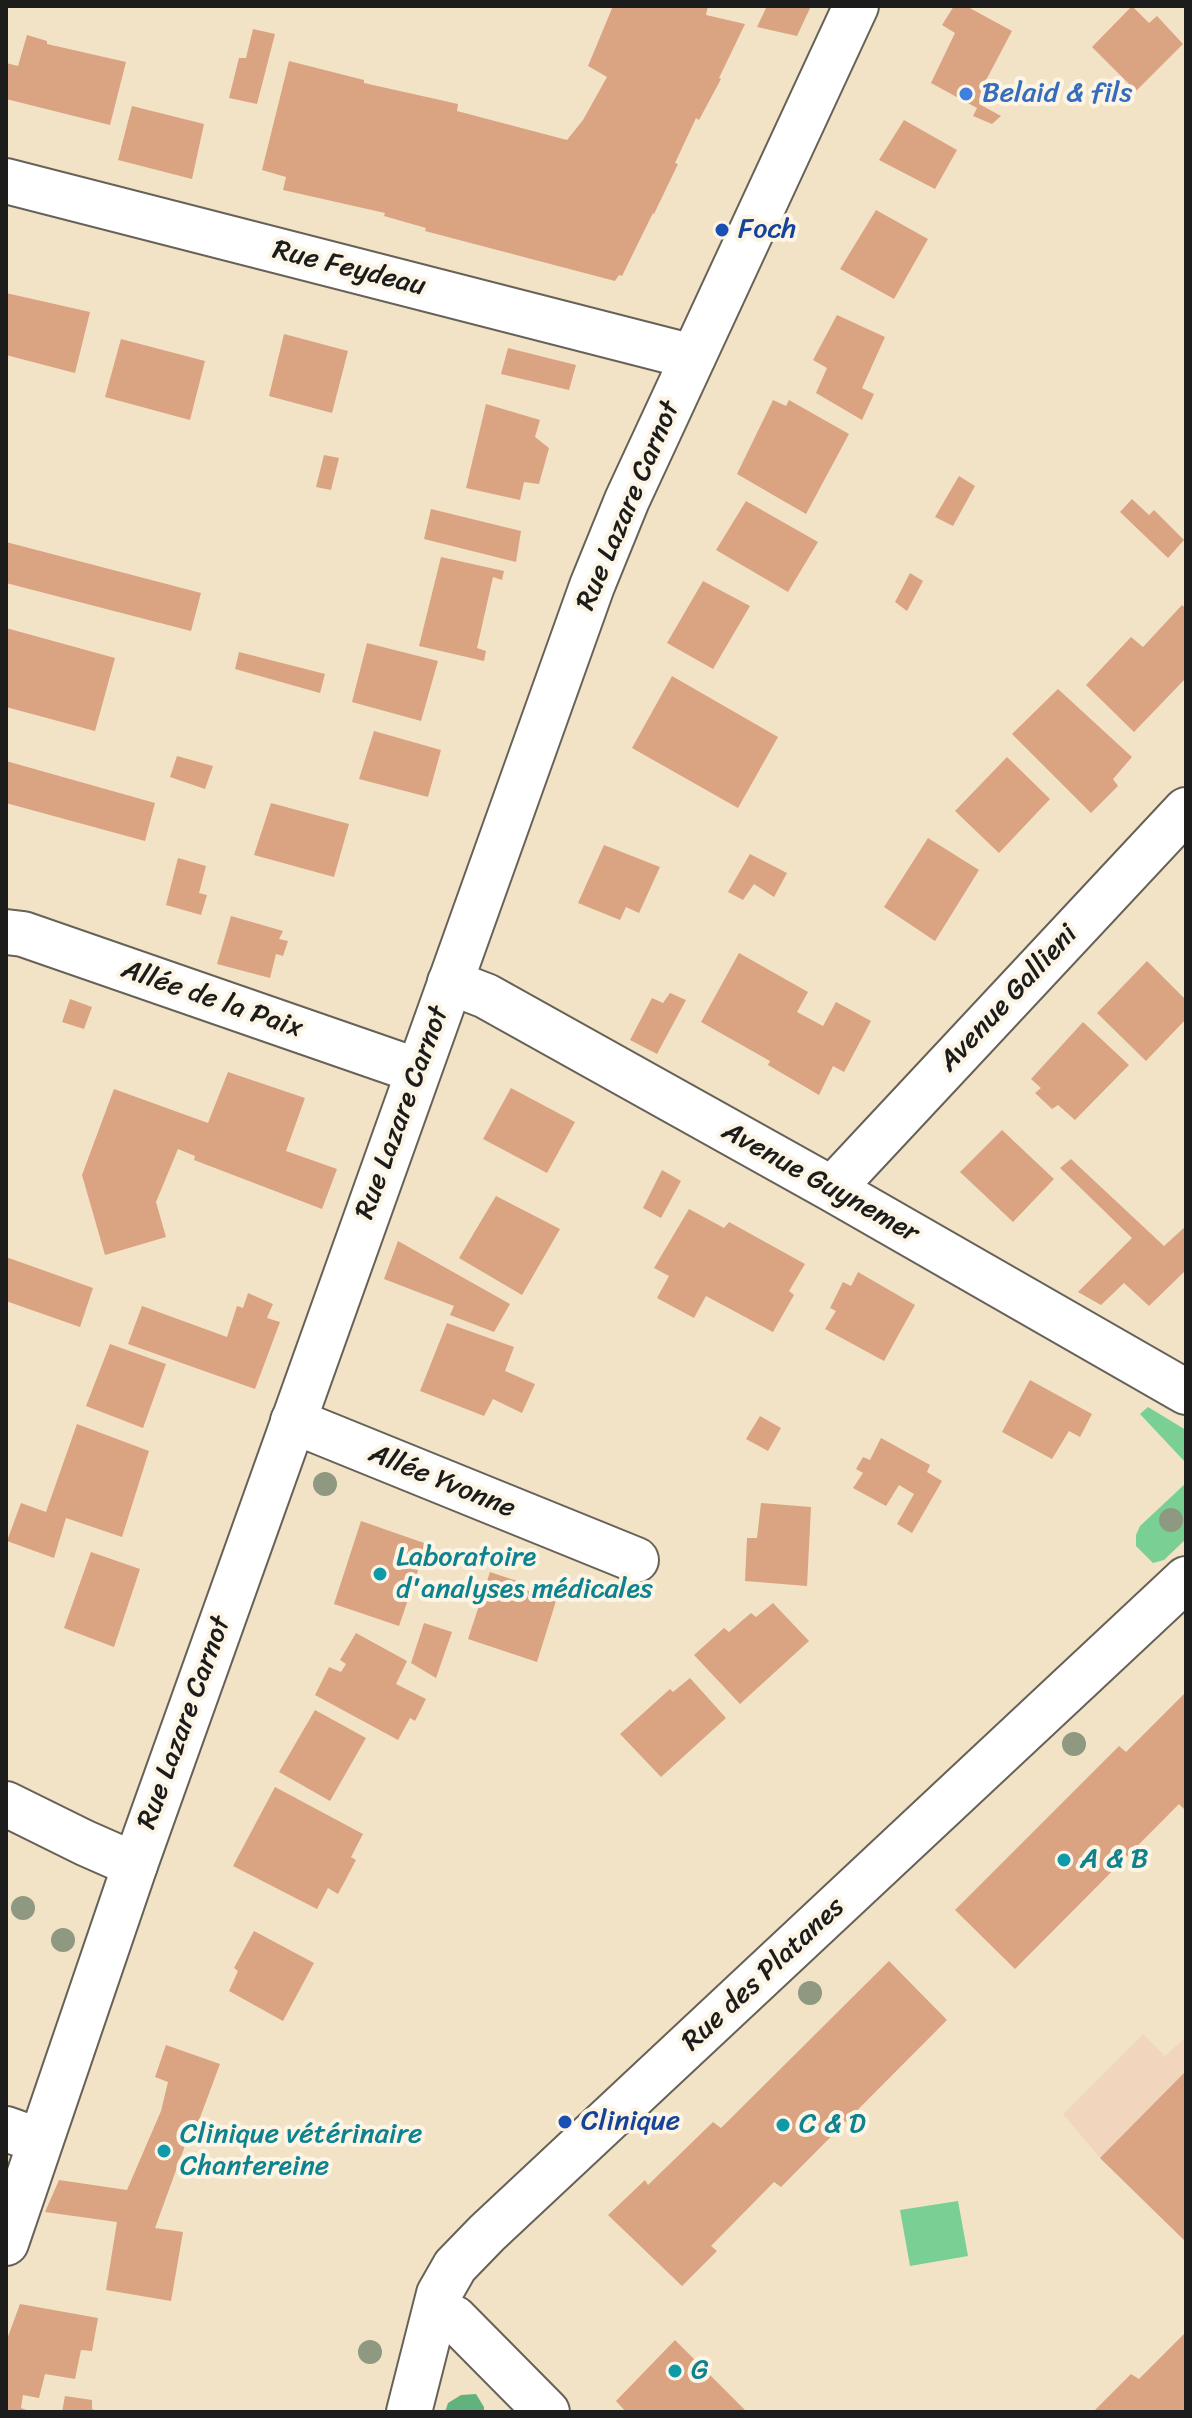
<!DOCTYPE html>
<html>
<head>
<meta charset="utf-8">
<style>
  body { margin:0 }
  #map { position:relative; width:1192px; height:2418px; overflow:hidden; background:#f3e3c6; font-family:Sriracha,sans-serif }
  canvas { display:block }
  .frame { position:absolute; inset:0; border:8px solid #1c1c1c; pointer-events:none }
</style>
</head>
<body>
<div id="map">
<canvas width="1192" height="2418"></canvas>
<div class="frame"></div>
</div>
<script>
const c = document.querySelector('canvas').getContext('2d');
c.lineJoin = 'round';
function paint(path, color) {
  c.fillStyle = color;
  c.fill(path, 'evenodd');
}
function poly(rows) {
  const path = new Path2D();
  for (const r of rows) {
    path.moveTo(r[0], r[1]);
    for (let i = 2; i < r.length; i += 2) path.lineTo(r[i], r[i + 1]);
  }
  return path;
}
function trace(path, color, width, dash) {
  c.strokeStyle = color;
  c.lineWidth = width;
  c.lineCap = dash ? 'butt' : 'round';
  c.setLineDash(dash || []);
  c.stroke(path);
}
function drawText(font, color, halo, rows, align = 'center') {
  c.font = font + ' Sriracha,sans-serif';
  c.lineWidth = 8;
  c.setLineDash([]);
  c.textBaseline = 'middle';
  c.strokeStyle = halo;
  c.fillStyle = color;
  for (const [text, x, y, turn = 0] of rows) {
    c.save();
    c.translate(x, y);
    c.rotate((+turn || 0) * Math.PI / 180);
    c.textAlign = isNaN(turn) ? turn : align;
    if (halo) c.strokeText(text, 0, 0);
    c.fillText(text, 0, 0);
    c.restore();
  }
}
paint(poly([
  [1143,2034,1165,2056,1186,2037,1186,2242,1100,2158,1063,2114]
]), '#f1d5bd');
paint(poly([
  [1148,1407,1186,1430,1186,1463,1140,1414],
  [1186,1483,1186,1539,1164,1560,1153,1563,1136,1546,1136,1535,1140,1526],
  [958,2201,968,2256,910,2266,900,2210]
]), '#79cf94');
paint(poly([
  [476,2394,484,2407,484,2412,445,2412,448,2403,461,2395]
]), '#62b27e');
paint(poly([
  [613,6,708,6,706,15,745,24,719,78,721,79,699,120,696,118,675,163,678,164,654,214,653,213,622,276,619,275,615,281,425,231,426,228,384,216,385,213,283,190,286,177,262,170,289,61,364,80,364,83,458,104,457,111,567,140,583,120,607,77,588,66],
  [767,6,811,6,797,36,757,27],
  [954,6,966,6,1012,31,984,84,979,104,1001,116,992,124,973,116,977,108,931,83,955,33,942,25],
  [1132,6,1149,23,1157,16,1183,44,1136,91,1092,47],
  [253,29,275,34,257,104,229,98,239,58,246,58],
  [27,35,47,41,47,44,126,62,110,125,6,99,6,63,18,66],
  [132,106,204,124,192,179,118,160],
  [904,120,957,150,935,189,879,160],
  [876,210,928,239,894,299,840,269],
  [6,293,90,312,75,373,6,355],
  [837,315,885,337,862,388,874,394,862,420,816,393,827,368,813,360],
  [284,334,348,351,332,413,269,396],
  [121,339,205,361,190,420,105,397],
  [508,348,576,365,569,390,501,374],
  [773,400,786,406,789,400,849,434,806,514,737,474],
  [486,404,540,420,535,437,549,448,539,484,524,482,520,500,466,488],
  [324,455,339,458,331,490,316,487],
  [959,476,975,486,953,526,935,517],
  [1132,499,1149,515,1154,510,1184,540,1168,558,1120,512],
  [746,501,818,542,788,592,716,550],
  [431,509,521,531,516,562,424,539],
  [6,542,201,593,191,631,6,583],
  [441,557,504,571,502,580,493,577,477,648,486,651,484,661,419,646],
  [910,573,923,581,907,611,895,602],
  [703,581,750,606,713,669,667,643],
  [1182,605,1186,609,1186,678,1134,732,1086,685,1131,637,1143,647],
  [6,628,115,658,95,731,6,707],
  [367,643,438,661,421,721,352,702],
  [239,652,325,674,320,693,235,669],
  [672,676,778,737,738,808,632,748],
  [1058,689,1132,757,1113,779,1118,786,1091,813,1012,734],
  [374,731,441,750,428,797,359,779],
  [177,756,213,766,205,789,170,777],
  [1007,757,1050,799,999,853,955,811],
  [6,761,155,803,145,841,6,803],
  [271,803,349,824,334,877,254,855],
  [928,838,979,870,935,941,884,907],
  [604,845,660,867,639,913,626,907,620,920,578,903],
  [750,854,787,873,774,897,754,884,743,900,728,892],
  [178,858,206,866,199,893,207,895,201,915,166,905],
  [231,916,283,931,279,939,288,941,283,956,276,954,270,978,217,964],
  [739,953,808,992,797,1012,823,1026,836,1002,871,1021,844,1072,833,1066,819,1095,768,1065,770,1061,701,1022],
  [1147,961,1186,1000,1186,1019,1146,1061,1097,1013],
  [670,993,686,1000,657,1054,630,1040,652,998,663,1003],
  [70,999,92,1007,84,1029,62,1022],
  [1083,1022,1129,1065,1075,1120,1058,1105,1052,1109,1035,1093,1041,1088,1031,1079],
  [228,1072,305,1098,286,1151,337,1169,322,1209,194,1160,195,1156,178,1149,156,1202,166,1237,105,1255,82,1175,114,1089,208,1123],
  [511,1088,575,1122,547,1173,483,1139],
  [1002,1130,1054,1179,1013,1222,960,1172],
  [1071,1159,1164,1246,1186,1226,1186,1270,1149,1306,1124,1283,1101,1305,1078,1292,1132,1238,1060,1168],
  [662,1170,681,1181,661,1218,643,1208],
  [496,1196,560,1229,522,1295,459,1258],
  [689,1209,724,1228,729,1222,805,1264,789,1291,794,1295,773,1332,706,1296,694,1318,657,1298,669,1276,654,1268],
  [398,1241,510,1304,494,1332,450,1315,454,1306,384,1279],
  [6,1257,93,1288,80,1327,6,1301],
  [858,1272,915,1305,884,1361,825,1329,836,1311,830,1308,843,1282,851,1286],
  [248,1293,273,1304,267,1318,280,1322,255,1389,128,1344,142,1306,227,1337,237,1306,243,1308],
  [447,1323,514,1347,505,1371,535,1384,522,1413,493,1399,484,1416,420,1391],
  [110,1344,166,1364,143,1428,86,1406],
  [1030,1380,1092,1414,1080,1437,1069,1431,1052,1459,1002,1432],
  [760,1416,781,1428,768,1451,746,1439],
  [77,1424,149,1451,122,1537,66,1518,54,1558,7,1541,21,1503,46,1512],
  [881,1438,930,1465,927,1472,942,1481,912,1533,897,1524,914,1494,899,1485,886,1506,853,1488,863,1473,856,1469,863,1457,870,1460],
  [761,1503,811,1507,807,1586,745,1581,747,1538,757,1538],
  [361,1521,427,1544,399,1626,334,1604],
  [91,1552,140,1569,114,1647,64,1628],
  [490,1572,517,1581,515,1586,556,1601,537,1662,468,1639],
  [773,1603,809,1641,740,1704,694,1655,724,1628,729,1632,751,1613,756,1617],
  [424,1623,452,1632,436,1678,411,1663],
  [356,1633,407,1661,396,1684,426,1699,415,1721,410,1718,398,1740,315,1695,329,1667,341,1672,346,1664,340,1660],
  [690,1678,726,1718,661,1777,620,1734,670,1689,673,1692],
  [1186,1692,1186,1811,1179,1804,1015,1969,955,1910,1119,1746,1126,1752],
  [315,1710,366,1738,330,1801,279,1772],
  [275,1787,363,1834,351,1857,356,1860,338,1894,328,1888,317,1909,233,1866],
  [254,1931,314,1963,283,2021,229,1991,238,1971,234,1968],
  [889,1961,947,2020,781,2187,774,2182,711,2246,717,2251,682,2286,608,2215,645,2180,648,2185,713,2122,721,2128],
  [166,2045,220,2064,198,2123,194,2121,155,2228,183,2232,171,2301,106,2290,117,2222,45,2212,59,2180,127,2190,161,2111,168,2082,155,2077],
  [1186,2071,1186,2242,1100,2158],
  [20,2304,98,2318,92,2351,81,2350,75,2379,45,2374,39,2398,23,2395,21,2408,33,2412,6,2412,6,2342],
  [1186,2332,1186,2412,1093,2412,1131,2374,1139,2379],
  [675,2340,747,2412,626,2412,616,2401],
  [65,2396,92,2400,92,2409,99,2412,62,2412]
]), '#daa382');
const minor = poly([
  [6,181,693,357],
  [6,932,23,934,418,1071],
  [450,982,486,996,832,1189,1186,1392],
  [832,1189,1186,810],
  [293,1421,636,1560],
  [6,1804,85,1843,135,1865],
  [6,2129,40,2141],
  [454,2318,547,2412],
  [409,2412,439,2294,455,2266,487,2233,1186,1579]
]);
const tertiary = poly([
  [6,2243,135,1865,592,586,627,500,856,6]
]);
trace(minor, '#676258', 48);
trace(tertiary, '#676258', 48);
trace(minor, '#fff', 44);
trace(tertiary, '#fff', 44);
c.fillStyle = '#8f9880';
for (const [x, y] of [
  [325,1484],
  [1171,1520],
  [1074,1744],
  [23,1908],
  [63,1940],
  [810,1993],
  [370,2352]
]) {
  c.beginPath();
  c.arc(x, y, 12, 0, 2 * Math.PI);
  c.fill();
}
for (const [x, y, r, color] of [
  [966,94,8,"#3f7fe0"],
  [722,230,8,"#1a4fb4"],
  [380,1574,8,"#0f9aa8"],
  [1064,1860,8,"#0f9aa8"],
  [565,2122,8,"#1a4fb4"],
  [783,2125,8,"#0f9aa8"],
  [164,2151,8,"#0f9aa8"],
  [675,2371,8,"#0f9aa8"]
]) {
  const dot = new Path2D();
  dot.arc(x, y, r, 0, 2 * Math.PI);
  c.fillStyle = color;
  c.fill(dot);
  trace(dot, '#fcf5e5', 3);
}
drawText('28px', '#366cbe', '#fcf5e5', [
  ["Belaid & fils",982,94]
], 'left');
drawText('28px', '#164399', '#fcf5e5', [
  ["Foch",738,230],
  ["Clinique",581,2122]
], 'left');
drawText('28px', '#1c1c1c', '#fcf5e5', [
  ["Rue Feydeau",349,269,14],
  ["Rue Lazare Carnot",629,506,-67],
  ["Avenue Gallieni",1009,999,-47],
  ["Allée de la Paix",212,1000,19],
  ["Rue Lazare Carnot",403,1113,-70],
  ["Avenue Guynemer",820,1183,29],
  ["Allée Yvonne",442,1482,22],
  ["Rue Lazare Carnot",185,1723,-70],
  ["Rue des Platanes",764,1975,-43]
]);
drawText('28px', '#0d838f', '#fcf5e5', [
  ["Laboratoire",396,1558],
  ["d'analyses médicales",396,1590],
  ["A & B",1080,1860],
  ["C & D",799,2125],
  ["Clinique vétérinaire",180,2135],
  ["Chantereine",180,2167],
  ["G",691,2371]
], 'left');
</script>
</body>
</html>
